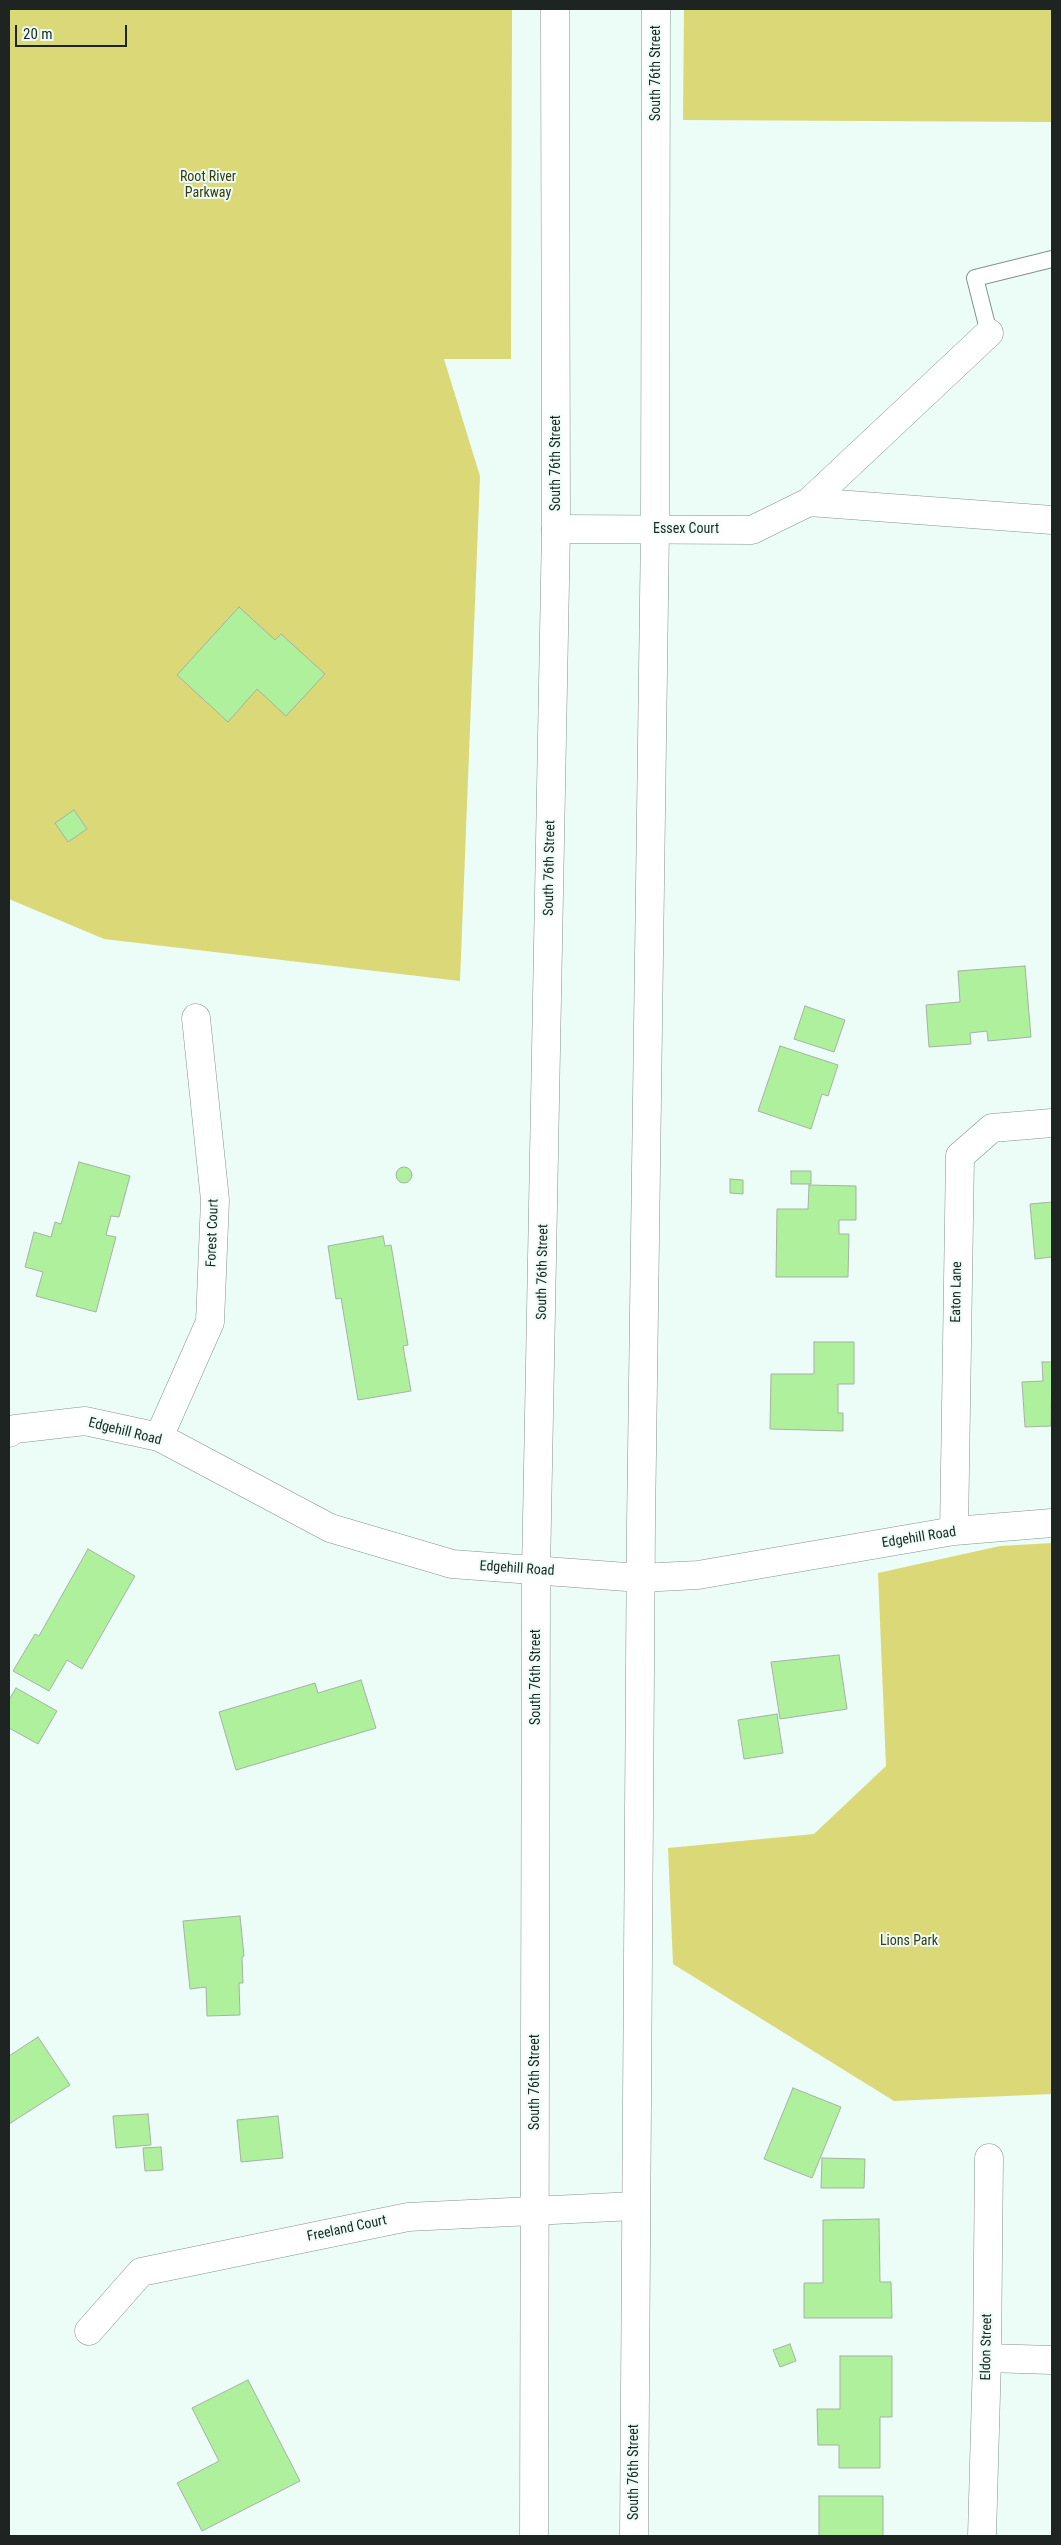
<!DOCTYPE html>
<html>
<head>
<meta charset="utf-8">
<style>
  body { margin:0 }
  #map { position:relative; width:1061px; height:2545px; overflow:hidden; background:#ebfdf6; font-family:"Roboto Condensed",sans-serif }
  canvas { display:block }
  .frame { position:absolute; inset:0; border:10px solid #1d2421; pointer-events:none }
  .scale { position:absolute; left:15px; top:25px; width:112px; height:22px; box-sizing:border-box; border:2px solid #1d2421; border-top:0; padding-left:6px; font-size:15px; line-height:18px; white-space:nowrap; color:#1d2421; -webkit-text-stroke:4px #ebfdf6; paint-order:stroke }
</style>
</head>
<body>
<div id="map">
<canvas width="1061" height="2545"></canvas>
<div class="frame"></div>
<div class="scale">20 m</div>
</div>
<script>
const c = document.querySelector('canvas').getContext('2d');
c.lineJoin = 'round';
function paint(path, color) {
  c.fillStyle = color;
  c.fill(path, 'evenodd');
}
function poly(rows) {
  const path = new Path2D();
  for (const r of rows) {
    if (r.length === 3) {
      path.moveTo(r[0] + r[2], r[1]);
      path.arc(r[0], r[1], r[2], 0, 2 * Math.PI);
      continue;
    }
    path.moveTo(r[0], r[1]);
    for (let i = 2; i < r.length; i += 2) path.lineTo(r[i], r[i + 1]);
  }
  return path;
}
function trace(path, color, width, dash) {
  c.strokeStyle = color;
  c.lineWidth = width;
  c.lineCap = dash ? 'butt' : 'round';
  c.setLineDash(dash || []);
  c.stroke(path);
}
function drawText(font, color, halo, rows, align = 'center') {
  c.font = font + ' "Roboto Condensed",sans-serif';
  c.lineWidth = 4;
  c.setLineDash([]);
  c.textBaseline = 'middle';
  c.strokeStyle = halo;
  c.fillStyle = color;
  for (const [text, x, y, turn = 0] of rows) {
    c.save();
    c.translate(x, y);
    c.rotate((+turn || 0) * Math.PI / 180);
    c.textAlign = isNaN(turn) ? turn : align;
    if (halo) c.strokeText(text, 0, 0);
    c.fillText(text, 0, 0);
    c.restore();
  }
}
paint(poly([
  [9,9,512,9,511,359,444,359,480,476,460,981,104,939,9,899],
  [684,9,1052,9,1052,122,683,120],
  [1052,1543,1052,2094,894,2101,673,1964,668,1848,814,1834,886,1766,878,1573,1000,1546]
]), '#dbd877');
const building = poly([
  [239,607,275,640,281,634,325,674,286,716,257,689,228,722,177,675,239,607],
  [74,810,87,829,68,842,55,823,74,810],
  [1025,966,1031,1037,988,1041,987,1031,970,1033,971,1044,929,1047,926,1005,960,1002,958,971,1025,966],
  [805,1006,845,1020,834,1052,794,1039,805,1006],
  [780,1046,838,1065,828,1096,822,1094,811,1129,758,1111,780,1046],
  [79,1162,130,1176,119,1217,111,1216,106,1235,116,1237,96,1312,36,1296,43,1272,25,1267,34,1232,51,1237,55,1222,61,1224,79,1162],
  [404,1175,8],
  [791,1171,811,1171,811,1184,791,1184,791,1171],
  [730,1179,743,1180,743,1194,730,1193,730,1179],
  [809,1185,856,1186,856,1220,839,1220,839,1234,849,1234,848,1277,776,1277,777,1209,808,1209,809,1185],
  [1052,1202,1052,1257,1035,1259,1030,1204,1052,1202],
  [383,1236,385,1246,391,1245,408,1345,403,1346,411,1391,358,1400,341,1298,336,1299,328,1246,383,1236],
  [814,1342,854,1342,854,1384,838,1384,838,1413,843,1413,843,1431,770,1429,771,1374,814,1374,814,1342],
  [1042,1362,1052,1362,1051,1426,1025,1427,1022,1382,1043,1381,1042,1362],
  [88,1549,135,1576,82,1669,67,1660,49,1691,13,1671,35,1634,39,1636,88,1549],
  [839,1655,847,1709,780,1719,771,1662,839,1655],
  [361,1680,376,1728,236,1770,219,1712,315,1683,318,1693,361,1680],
  [16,1688,57,1711,38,1744,9,1728,9,1700,16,1688],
  [777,1714,783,1753,744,1759,738,1720,777,1714],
  [240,1916,244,1956,242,1957,243,1983,239,1983,240,2015,207,2016,206,1987,190,1989,183,1921,240,1916],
  [38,2037,70,2085,9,2124,9,2056,38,2037],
  [793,2088,841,2107,812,2178,764,2159,793,2088],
  [148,2114,151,2145,116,2148,113,2116,148,2114],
  [278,2116,283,2158,241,2162,237,2120,278,2116],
  [161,2147,163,2170,145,2171,143,2148,161,2147],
  [822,2158,865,2159,864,2188,821,2188,822,2158],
  [879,2219,880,2282,891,2282,892,2318,804,2318,804,2283,823,2283,823,2220,879,2219],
  [790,2344,796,2361,780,2367,773,2350,790,2344],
  [840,2356,892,2356,892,2417,880,2417,880,2468,839,2468,839,2445,818,2445,817,2409,840,2409,840,2356],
  [248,2380,300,2481,202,2531,177,2483,219,2461,192,2408,248,2380],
  [819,2496,883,2496,883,2536,819,2536,819,2496]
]);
paint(building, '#aef09c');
trace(building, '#a7b1a4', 1);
const lane = poly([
  [989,333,975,278,1052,259]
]);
const street = poly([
  [809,502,989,333],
  [556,529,752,530,809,502,1052,520],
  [9,1433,15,1429,85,1421,159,1437,330,1528,452,1564,640,1578,698,1575,954,1531,1052,1523],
  [159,1437,210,1322,215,1200,196,1018],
  [954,1531,960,1156,992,1128,1052,1123],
  [89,2331,141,2272,408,2217,635,2206],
  [987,2358,1052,2360],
  [982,2536,987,2358,989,2158]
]);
const secondary = poly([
  [534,2536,536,1571,556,529,555,9],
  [634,2536,641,1524,655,529,656,9]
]);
trace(lane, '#82938c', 18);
trace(street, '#82938c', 29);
trace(secondary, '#82938c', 29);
trace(lane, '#fff', 16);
trace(street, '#fff', 28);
trace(secondary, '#fff', 28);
drawText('14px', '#1d2421', '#ebfdf6', [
  ["South 76th Street",656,73,-90],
  ["South 76th Street",556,463,-90],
  ["Essex Court",686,529],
  ["South 76th Street",550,868,-89],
  ["Forest Court",213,1233,-88],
  ["South 76th Street",543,1272,-89],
  ["Eaton Lane",957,1292,-89],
  ["Edgehill Road",125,1432,14],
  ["Edgehill Road",919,1538,-9],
  ["Edgehill Road",517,1569,4],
  ["South 76th Street",536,1677,-90],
  ["South 76th Street",535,2082,-90],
  ["Freeland Court",347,2229,-12],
  ["Eldon Street",987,2347,-89],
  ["South 76th Street",634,2472,-90]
]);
drawText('14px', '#3b3a0b', '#ebfdf6', [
  ["Root River",208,177],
  ["Parkway",208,193],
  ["Lions Park",909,1941]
]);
</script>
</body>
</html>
